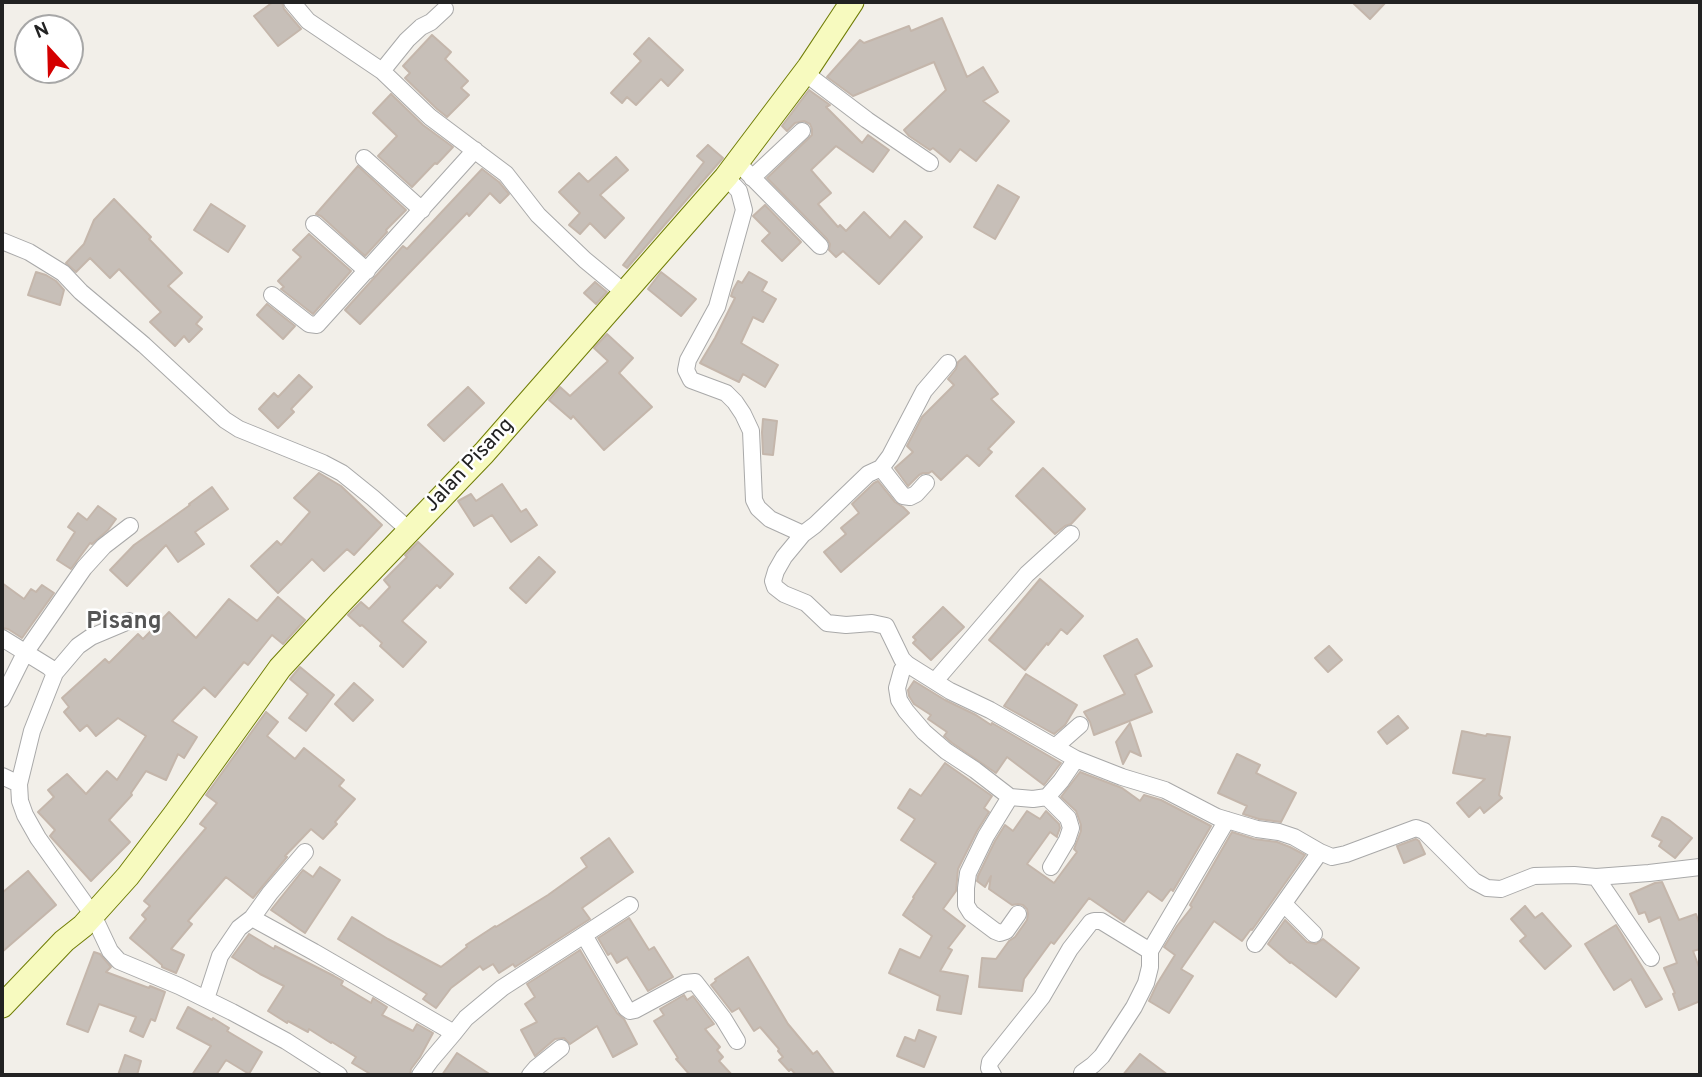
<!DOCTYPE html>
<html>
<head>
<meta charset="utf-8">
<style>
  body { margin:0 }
  #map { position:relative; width:1702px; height:1077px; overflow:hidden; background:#f2efe9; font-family:Overpass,sans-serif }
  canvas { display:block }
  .frame { position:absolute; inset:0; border:4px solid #222; pointer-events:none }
  .north { position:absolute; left:14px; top:14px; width:70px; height:70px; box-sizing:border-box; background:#fff; border:2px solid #a7a7a7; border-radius:50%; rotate:338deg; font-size:19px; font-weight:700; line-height:28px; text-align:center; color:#222 }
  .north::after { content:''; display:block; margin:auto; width:24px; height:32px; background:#d40000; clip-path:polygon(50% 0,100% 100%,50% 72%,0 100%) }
</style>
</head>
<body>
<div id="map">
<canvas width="1702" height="1077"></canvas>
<div class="frame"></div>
<div class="north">N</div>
</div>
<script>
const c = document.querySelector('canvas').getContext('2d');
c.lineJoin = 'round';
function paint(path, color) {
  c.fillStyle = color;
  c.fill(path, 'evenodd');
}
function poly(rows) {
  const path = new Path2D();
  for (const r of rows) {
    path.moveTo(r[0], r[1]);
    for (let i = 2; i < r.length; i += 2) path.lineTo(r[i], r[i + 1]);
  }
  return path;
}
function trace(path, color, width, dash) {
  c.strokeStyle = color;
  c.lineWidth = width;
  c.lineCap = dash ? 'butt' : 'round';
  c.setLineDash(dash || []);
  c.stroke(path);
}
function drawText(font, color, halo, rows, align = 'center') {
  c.font = font + ' Overpass,sans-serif';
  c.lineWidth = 5;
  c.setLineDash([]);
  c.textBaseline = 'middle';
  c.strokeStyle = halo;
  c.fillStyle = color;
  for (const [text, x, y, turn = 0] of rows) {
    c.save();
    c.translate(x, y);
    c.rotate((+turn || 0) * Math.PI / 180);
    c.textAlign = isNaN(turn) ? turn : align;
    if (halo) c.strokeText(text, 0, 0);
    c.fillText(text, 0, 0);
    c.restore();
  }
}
const building = poly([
  [273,2,282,2,284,9,301,29,278,46,254,16,273,2],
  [1352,2,1386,2,1370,19,1352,2],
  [942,18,967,77,983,67,998,92,983,101,1009,121,976,161,960,149,950,162,933,148,930,150,909,136,904,130,946,90,934,62,853,96,827,77,860,40,864,43,909,26,911,31,942,18],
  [432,35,451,52,445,59,468,81,461,88,469,95,447,117,437,109,405,78,410,73,403,66,432,35],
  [649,38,683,70,668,86,661,79,636,105,627,97,622,103,611,93,641,61,634,54,649,38],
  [809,90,830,105,826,107,862,143,868,135,889,150,873,172,836,146,811,170,831,193,818,204,838,227,840,225,846,231,864,212,890,238,905,221,922,237,879,284,843,251,836,257,829,250,830,244,827,239,767,178,812,135,812,129,810,124,804,121,795,123,787,131,782,126,809,90],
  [391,94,423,125,453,147,437,164,435,163,412,187,378,156,397,136,373,113,391,94],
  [708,145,723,158,627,268,623,265,697,171,704,162,697,156,708,145],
  [616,157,628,170,600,195,624,218,605,238,590,223,580,234,569,225,580,213,559,192,579,173,588,182,616,157],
  [358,166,406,210,386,230,387,232,365,256,321,216,316,214,358,166],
  [482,169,499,182,509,194,500,203,490,193,469,216,467,213,360,324,345,310,403,246,407,249,482,169],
  [998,185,1019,197,995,239,974,227,998,185],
  [114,199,151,237,149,239,182,273,168,286,202,317,196,324,202,329,189,342,184,336,175,346,150,322,161,312,119,269,110,278,90,258,76,272,66,263,84,244,94,220,114,199],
  [211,204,245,226,228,252,194,230,211,204],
  [765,205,801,242,782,261,762,241,770,233,753,216,765,205],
  [309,234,351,271,313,314,281,289,284,287,278,281,301,257,293,250,309,234],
  [36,272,46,275,56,281,64,290,60,305,28,295,36,272],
  [661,272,696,299,681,316,648,289,661,272],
  [749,272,767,282,762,291,776,299,763,322,753,317,741,343,778,365,765,387,743,374,739,382,700,363,715,338,735,298,731,296,733,290,738,281,742,283,749,272],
  [595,282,607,292,596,304,584,293,595,282],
  [267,304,295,326,283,339,257,315,267,304],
  [607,334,633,358,619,373,652,407,604,450,573,416,571,419,549,400,560,387,570,396,608,361,594,348,607,334],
  [965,356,998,394,991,399,1014,422,988,449,992,452,979,466,967,455,941,480,932,471,929,473,923,473,919,475,908,486,895,468,913,452,907,446,922,417,954,385,948,379,956,369,958,362,965,356],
  [299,375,312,387,291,409,294,412,278,428,259,409,274,393,278,397,299,375],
  [468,387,484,403,444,441,428,425,468,387],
  [763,419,777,421,773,455,763,454,762,432,763,419],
  [1043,468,1085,509,1071,524,1065,526,1055,534,1016,496,1043,468],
  [319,473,341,486,382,525,354,555,347,549,324,571,312,559,278,593,251,566,277,541,281,545,310,512,294,498,319,473],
  [878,481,895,502,903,507,909,513,841,572,824,552,846,534,841,528,859,513,852,504,874,483,878,481],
  [502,484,521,512,526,509,537,525,511,542,492,515,474,526,458,501,471,494,476,501,502,484],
  [212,487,228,509,195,532,204,544,178,562,166,545,127,586,110,570,134,545,190,505,189,504,212,487],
  [98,506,116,519,108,530,92,544,90,543,71,569,57,560,75,532,68,527,78,513,87,520,98,506],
  [418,542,453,574,440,588,437,585,402,621,426,642,403,667,380,646,382,643,362,625,360,626,348,615,361,602,369,609,390,587,384,580,407,557,405,555,418,542],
  [539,557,555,572,526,603,510,588,539,557],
  [1040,579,1083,616,1067,634,1061,629,1048,645,1047,643,1025,670,989,640,1040,579],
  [2,583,24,599,31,589,36,592,42,585,54,593,22,638,8,629,2,628,2,583],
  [278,597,305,620,283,644,272,635,248,665,244,662,215,697,204,687,172,721,197,737,184,758,178,754,166,780,146,771,131,793,132,795,109,820,130,842,91,881,50,836,55,830,38,812,54,797,48,790,67,774,86,794,107,771,117,780,146,736,118,718,96,736,87,725,80,731,64,712,69,707,62,698,105,659,109,663,138,634,143,639,169,612,196,638,229,599,257,621,278,597],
  [943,607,964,627,931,660,913,643,916,640,913,637,943,607],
  [1137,639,1152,666,1135,675,1152,712,1094,735,1090,722,1084,712,1125,694,1104,656,1137,639],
  [1329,646,1342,660,1328,672,1315,658,1329,646],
  [300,667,334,695,306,731,289,718,308,694,290,679,300,667],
  [1026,674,1077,705,1065,725,1054,734,1004,706,1026,674],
  [914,681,945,700,976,715,991,725,992,723,1061,763,1044,785,1007,757,996,773,952,743,944,736,947,732,928,719,931,715,914,704,909,696,908,690,914,681],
  [354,683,373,700,353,721,335,704,354,683],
  [266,712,278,722,267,736,295,759,304,748,344,780,339,786,355,799,335,822,337,824,323,839,311,829,285,856,287,857,253,898,226,877,188,921,192,924,171,949,184,955,176,973,162,967,162,965,130,938,146,919,142,915,150,906,144,901,206,828,200,824,217,803,206,795,266,712],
  [1398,716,1408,728,1387,744,1378,732,1398,716],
  [1130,723,1141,756,1130,751,1123,764,1116,742,1130,723],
  [1462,731,1486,736,1487,734,1510,737,1499,795,1502,798,1484,813,1480,807,1469,817,1457,803,1485,779,1453,773,1462,731],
  [1237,754,1260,765,1256,773,1296,793,1281,822,1259,819,1243,814,1247,806,1218,793,1237,754],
  [945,763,992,796,984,808,989,812,977,831,958,869,956,891,943,909,965,926,948,948,952,950,940,971,968,976,961,1014,937,1010,940,996,889,973,900,949,920,958,932,936,903,915,914,898,913,897,936,863,901,840,915,819,898,808,910,789,921,796,945,763],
  [1080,772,1122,788,1140,801,1144,795,1161,800,1211,826,1173,891,1171,889,1162,901,1148,891,1124,922,1089,898,1054,944,1051,942,1024,979,1022,991,979,987,982,958,996,959,1009,941,1015,937,1027,920,1028,914,1027,909,1023,905,1018,904,1012,905,989,889,991,876,985,887,977,881,978,876,995,841,1005,825,1013,831,1027,811,1040,819,1046,811,1059,824,1060,828,1057,836,1057,837,1050,832,1027,864,1054,883,1077,852,1074,849,1081,831,1081,825,1076,811,1061,797,1080,772],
  [1662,817,1669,820,1692,838,1675,858,1659,846,1662,841,1652,836,1662,817],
  [1232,832,1254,839,1277,842,1290,847,1305,855,1252,930,1251,929,1242,941,1214,921,1181,969,1193,976,1169,1013,1149,1001,1157,984,1175,955,1164,947,1177,926,1192,907,1190,905,1232,832],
  [609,838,633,872,582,908,590,919,515,967,513,964,499,973,493,964,483,970,480,966,451,988,436,1008,423,999,427,994,338,939,352,917,388,939,441,967,467,947,466,945,495,926,496,927,548,895,587,867,581,858,609,838],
  [1416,839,1419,841,1425,854,1404,863,1397,846,1416,839],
  [320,867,340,880,305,933,271,910,303,870,313,877,320,867],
  [28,871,56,905,2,952,2,893,28,871],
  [1662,882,1679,920,1696,914,1700,926,1700,949,1693,951,1700,970,1700,1001,1679,1010,1673,994,1675,993,1664,968,1677,963,1660,917,1649,922,1645,912,1639,914,1630,894,1655,883,1662,882],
  [1525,906,1535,918,1542,913,1571,946,1545,969,1520,941,1526,936,1511,919,1525,906],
  [629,918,649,950,654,947,673,977,648,991,627,957,617,963,611,953,608,955,598,938,629,918],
  [1285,920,1307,942,1316,944,1323,939,1359,968,1336,997,1291,962,1290,963,1268,944,1285,920],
  [1616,925,1662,999,1646,1007,1631,979,1614,990,1585,944,1616,925],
  [249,934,274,949,275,946,334,976,343,981,341,985,371,1003,373,998,387,1007,382,1015,413,1031,417,1024,433,1033,420,1057,411,1069,410,1075,372,1075,352,1063,356,1057,332,1042,331,1043,309,1029,308,1032,288,1021,287,1023,268,1011,284,986,260,974,232,957,249,934],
  [580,950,617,1013,624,1019,637,1044,613,1057,597,1026,570,1044,564,1038,555,1039,535,1056,521,1030,537,1022,525,1004,535,997,527,984,580,950],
  [94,952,100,954,111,967,106,972,149,988,150,986,165,992,155,1021,151,1019,143,1037,130,1031,136,1017,99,1004,88,1032,67,1024,94,952],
  [748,957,788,1024,813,1054,817,1051,835,1075,796,1075,791,1069,789,1071,779,1060,783,1057,778,1051,779,1049,760,1027,754,1031,739,1008,732,1012,711,985,716,981,715,979,748,957],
  [684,995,687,1000,693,996,714,1024,705,1029,720,1047,717,1050,723,1057,719,1061,732,1075,690,1075,676,1059,678,1058,654,1021,664,1015,660,1009,684,995],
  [188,1007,212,1020,213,1018,229,1028,227,1031,262,1052,249,1074,226,1060,216,1075,192,1075,211,1046,177,1028,188,1007],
  [919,1030,936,1037,924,1067,897,1056,905,1037,915,1041,919,1030],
  [457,1053,491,1075,442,1075,457,1053],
  [1140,1054,1168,1075,1123,1075,1140,1054],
  [125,1055,141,1061,137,1075,118,1075,125,1055]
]);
paint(building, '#c7bfb8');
trace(building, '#c4b6ab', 2);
const street = poly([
  [292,2,308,21,382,71,430,117,506,174,538,215,585,260,625,293],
  [382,71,407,40,421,27,431,22,445,9],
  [805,73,867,120,930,163],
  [364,158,422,210],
  [737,162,820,246],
  [726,177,739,191,744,210,717,307,688,360,686,370,691,380,726,393,735,402,743,414,751,431,754,500,758,508,770,519,803,534,784,557,776,571,773,581,775,587,784,594,806,603,827,623,846,625,872,623,886,626,902,659,907,664,950,691,990,710,1076,759,1122,777,1165,790,1217,817,1257,829,1279,832,1294,837,1320,852,1332,857,1346,854,1416,828,1424,831,1474,881,1487,888,1501,889,1534,876,1574,875,1596,877,1649,873,1700,867],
  [752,178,802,131],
  [314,224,367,271],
  [2,241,29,252,63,273,81,292,144,345,225,420,239,429,323,463,342,473,373,498,410,531],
  [272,295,309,324,317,325,475,150],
  [881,468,903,496,910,497,916,494,926,483],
  [803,534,815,525,868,474,881,468,890,456,924,391,948,363],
  [2,638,49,667,55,673,32,731,19,784,20,801,25,815,38,838,93,915,110,951,119,961,179,986,232,1012,286,1041,339,1075],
  [907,664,902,670,897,688,899,700,906,711,924,732,946,751,975,770,1010,797,1033,799,1047,797,1061,781,1076,759],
  [55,673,78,646,91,637,129,621],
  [935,681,1027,574,1071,534],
  [2,699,25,653,84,568,104,546,130,526],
  [1055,747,1080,725],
  [2,776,19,784],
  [1010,797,986,836,968,873,966,888,966,905,971,913,995,931,1000,933,1006,931,1018,914],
  [1047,797,1068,818,1071,828,1067,840,1051,867],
  [1596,877,1651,958],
  [1284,904,1314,934],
  [252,918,270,893,305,852],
  [584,935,630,905],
  [1255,944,1320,852],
  [206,999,220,956,239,928,252,918,314,952,454,1033,431,1060,420,1075],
  [454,1033,466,1018,502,988,584,935,626,1008,630,1011,635,1010,685,983,695,982,723,1018,737,1041],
  [1082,1073,1093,1065,1102,1056,1134,1007,1146,983,1150,967,1150,951,1227,820],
  [530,1075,536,1068,561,1048],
  [993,1075,989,1068,990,1062,1042,997,1070,949,1091,922,1094,921,1101,921,1150,951]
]);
const secondary = poly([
  [2,1006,64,941,83,926,128,876,175,814,280,668,340,603,484,453,726,177,809,67,852,2]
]);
trace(street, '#a9a9a9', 18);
trace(secondary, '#707d05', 25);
trace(street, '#fff', 16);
trace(secondary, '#f7fabf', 23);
drawText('21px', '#222', '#fff', [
  ["Jalan Pisang",470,466,-47]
]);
drawText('bold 24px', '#555', '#fff', [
  ["Pisang",124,623]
]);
</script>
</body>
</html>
